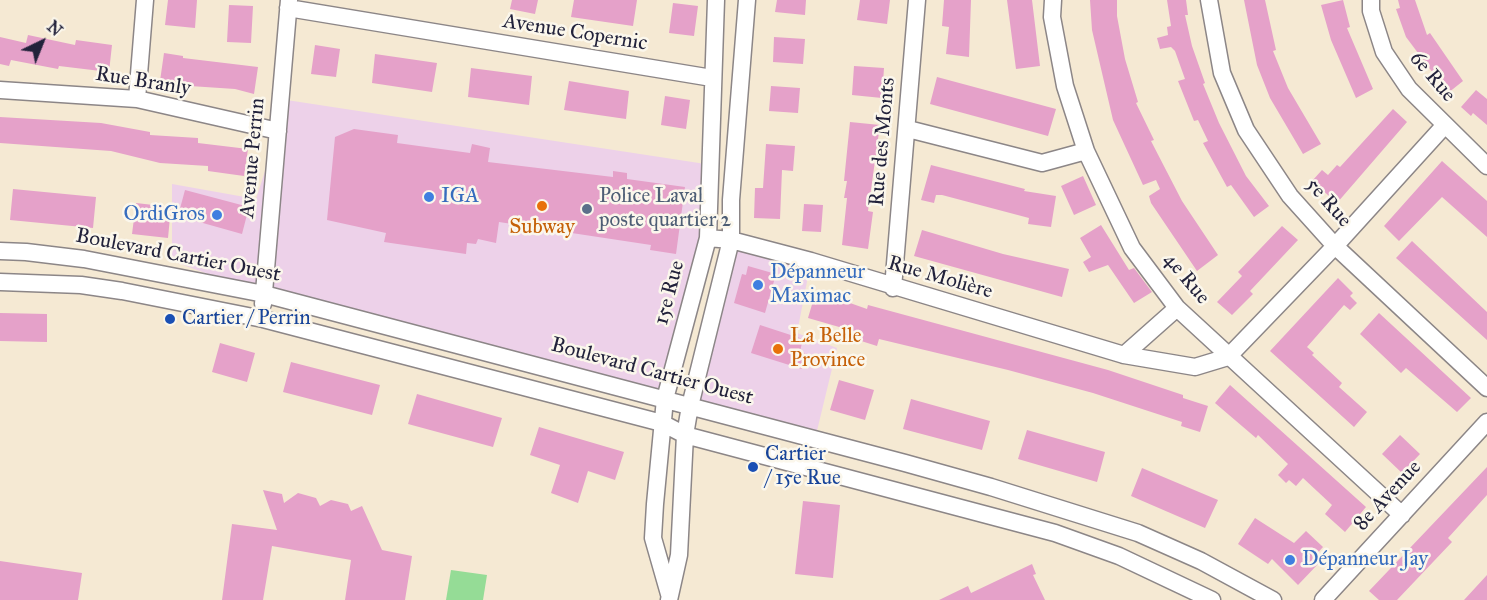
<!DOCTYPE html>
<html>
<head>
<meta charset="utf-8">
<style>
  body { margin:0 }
  #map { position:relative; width:1487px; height:600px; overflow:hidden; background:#f5e9d3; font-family:"IM FELL Great Primer",serif }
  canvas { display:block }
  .north { position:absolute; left:12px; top:12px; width:60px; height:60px; -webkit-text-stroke:4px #fbf7ec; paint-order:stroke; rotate:43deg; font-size:16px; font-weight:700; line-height:24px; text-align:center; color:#22223b }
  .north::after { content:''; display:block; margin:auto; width:21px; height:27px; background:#22223b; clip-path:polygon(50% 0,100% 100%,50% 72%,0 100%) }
</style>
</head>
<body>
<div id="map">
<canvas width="1487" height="600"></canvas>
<div class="north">N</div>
</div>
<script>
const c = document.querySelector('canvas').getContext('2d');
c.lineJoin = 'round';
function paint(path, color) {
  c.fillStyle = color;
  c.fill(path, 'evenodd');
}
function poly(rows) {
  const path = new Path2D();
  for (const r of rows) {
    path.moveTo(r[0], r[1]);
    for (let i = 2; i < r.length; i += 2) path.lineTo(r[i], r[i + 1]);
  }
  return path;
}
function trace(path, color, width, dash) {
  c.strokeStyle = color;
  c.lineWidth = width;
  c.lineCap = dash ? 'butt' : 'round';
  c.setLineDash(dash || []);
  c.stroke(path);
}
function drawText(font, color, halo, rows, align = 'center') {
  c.font = font + ' "IM FELL Great Primer",serif';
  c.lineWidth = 5;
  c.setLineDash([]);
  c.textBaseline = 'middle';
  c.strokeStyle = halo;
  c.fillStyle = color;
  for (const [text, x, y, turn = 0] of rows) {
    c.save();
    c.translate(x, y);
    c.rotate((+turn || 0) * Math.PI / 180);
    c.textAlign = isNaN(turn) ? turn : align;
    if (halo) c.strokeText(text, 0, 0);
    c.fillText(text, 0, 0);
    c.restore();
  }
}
paint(poly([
  [280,99,712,165,708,238,665,399,264,294,172,261,172,184,256,199,278,131],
  [731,240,811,261,797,333,837,348,815,439,690,406]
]), '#edd1e9');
paint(poly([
  [451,570,487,575,483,600,446,600]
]), '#95dc96');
paint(poly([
  [168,0,197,0,195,28,165,25],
  [512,0,538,0,535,14,510,9],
  [574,0,637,0,633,26,571,17],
  [777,0,806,0,805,15,775,12],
  [860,0,890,0,887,24,857,20],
  [944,0,971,0,969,57,946,54,949,27,942,26],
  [1007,0,1032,0,1040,66,1016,69],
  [1090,0,1117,0,1117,16,1125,59,1138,102,1136,103,1154,140,1151,141,1182,201,1218,255,1197,271,1151,203,1149,196,1160,189,1156,180,1143,185,1113,120,1092,30],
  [1167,0,1186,0,1188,15,1185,15,1192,46,1205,83,1203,84,1219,123,1246,176,1269,206,1254,217,1231,185,1227,187,1203,143,1208,141,1198,120,1194,121,1178,81,1185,79,1175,51,1171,47,1160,49,1157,38,1168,35,1167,27,1171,26],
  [1244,0,1265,0,1276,50,1273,51,1288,88,1321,144,1303,154,1270,98,1257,65],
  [1343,0,1350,27,1347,28,1373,89,1356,98,1331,40,1321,5],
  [1398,0,1415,0,1427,35,1430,33,1463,81,1448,93,1406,37,1396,9,1400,8],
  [673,3,698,6,694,36,669,33],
  [229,5,253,6,251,43,227,42],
  [28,35,75,45,76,40,112,45,109,72,59,66,58,69,11,60,9,66,0,64,0,37,26,43],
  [774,37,805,39,803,64,773,62],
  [315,45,340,49,336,77,311,74],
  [164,53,183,56,183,58,258,67,254,94,235,89,190,86,160,81],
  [375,54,437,63,432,92,372,83],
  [854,66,884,68,882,98,852,95],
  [471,68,532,76,529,105,468,97],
  [937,77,1056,109,1048,136,930,104],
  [569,81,629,91,626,119,564,110],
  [771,86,800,88,798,113,769,111],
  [1476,90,1487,99,1487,125,1473,113,1471,116,1461,107],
  [665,96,690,100,686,129,661,125],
  [1393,109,1407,122,1337,203,1312,181,1322,170,1328,175,1337,165,1340,167],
  [0,117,101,123,150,132,150,135,198,138,198,143,248,149,244,176,208,171,208,166,160,163,111,151,0,143],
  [850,122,880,125,868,211,873,212,868,249,842,245,847,198,844,198,847,181,844,181],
  [354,129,398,135,397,143,470,153,472,144,490,148,488,162,613,177,613,171,627,173,627,179,685,187,676,254,650,250,651,245,499,222,496,243,478,239,476,244,467,243,466,254,384,242,386,233,327,220,335,137],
  [766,144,795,146,793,171,782,170,780,219,754,218,755,188,763,188],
  [1442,161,1487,201,1487,237,1442,197,1399,241,1384,226],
  [931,165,1025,189,1024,191,1056,196,1051,227,1028,224,1029,218,942,195,936,195,934,203,921,200],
  [1083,176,1096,205,1074,215,1061,186],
  [13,189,96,197,93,228,10,220],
  [185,190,249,207,242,234,178,216],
  [136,203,171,207,168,238,132,234],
  [804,204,823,205,821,232,802,231],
  [1101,225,1129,270,1134,268,1152,292,1134,303,1108,265,1089,272,1083,262,1091,257,1080,238],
  [1282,226,1298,240,1250,291,1253,294,1232,315,1217,302,1242,276,1238,272],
  [922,230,1003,254,1069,269,1062,297,914,256],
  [1412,241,1487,312,1487,340,1396,258],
  [748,266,776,274,765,313,734,303,742,274,746,275],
  [1338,278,1353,293,1350,296,1357,303,1350,310,1344,305,1307,347,1314,353,1312,355,1342,383,1339,387,1367,412,1354,427,1270,351],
  [816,291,867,309,868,305,1108,370,1183,395,1183,398,1208,406,1200,432,1181,426,1182,422,1093,393,1008,370,879,339,877,346,858,340,860,333,808,318],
  [0,313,47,314,47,342,0,341],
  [1379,313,1471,398,1457,412,1406,368,1401,373,1360,334],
  [760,325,803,339,800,351,807,354,802,369,751,353],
  [220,343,255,353,247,382,212,372],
  [291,362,380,385,372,415,283,392],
  [839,380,874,390,865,420,830,410],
  [1230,385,1366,507,1345,532,1325,514,1332,505,1303,478,1296,486,1289,480,1286,483,1278,475,1288,464,1258,435,1256,438,1215,403],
  [417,394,502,418,493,447,408,424],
  [911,399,990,421,982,450,903,429],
  [539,427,624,452,615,480,588,471,578,503,551,493,560,465,530,455],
  [1027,430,1105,452,1097,482,1018,459],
  [1400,435,1420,454,1402,473,1382,454],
  [1487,467,1487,495,1448,538,1452,542,1397,600,1379,600,1369,591],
  [1142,468,1218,500,1205,528,1131,496],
  [263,490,282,494,284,503,298,493,316,498,320,506,331,500,348,504,351,511,362,506,382,550,412,556,405,600,345,600,351,560,272,546,263,600,222,600,232,524,277,530],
  [803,501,840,505,833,578,795,574],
  [1255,518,1294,543,1306,531,1323,547,1313,558,1319,563,1298,585,1272,559,1268,564,1238,544],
  [0,561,82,573,78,600,0,600],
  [1032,564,1036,574,1033,575,1045,600,939,600,968,586,971,593],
  [1487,575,1487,600,1464,600]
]), '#e5a1c9');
const minor = poly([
  [1053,0,1052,17,1065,86,1086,151,1132,248,1177,308,1402,515],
  [1209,0,1222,73,1246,130,1290,196,1335,246,1487,388],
  [1371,0,1371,11,1384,52,1409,89,1487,166],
  [288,8,712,78],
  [0,90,137,99,278,131],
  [137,99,145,0],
  [908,129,1042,163,1086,151],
  [708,238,731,240,811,261,1124,355,1195,367,1228,357,1335,246,1444,126],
  [0,251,26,252,84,259,264,294,905,463,991,487,1138,533,1201,561,1273,600],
  [0,282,81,285,122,291,263,319,662,423,685,435,1055,533,1119,556,1212,600],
  [893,288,917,0],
  [263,304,289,0],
  [1124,355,1177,308],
  [669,594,653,538,655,504,665,399,708,238,716,0],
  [669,600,679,555,685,435,690,406,731,240,731,200,747,0],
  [1323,600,1487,422]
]);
trace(minor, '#8c8687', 19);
trace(minor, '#fff', 16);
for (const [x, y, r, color] of [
  [429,197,6,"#3f7fe0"],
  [542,206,6,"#e8710a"],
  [587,209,6,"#5c6f8a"],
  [217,215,6,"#3f7fe0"],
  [758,285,6,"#3f7fe0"],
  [170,319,6,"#1a4fb4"],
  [778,349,6,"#e8710a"],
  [753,467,6,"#1a4fb4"],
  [1290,560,6,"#3f7fe0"]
]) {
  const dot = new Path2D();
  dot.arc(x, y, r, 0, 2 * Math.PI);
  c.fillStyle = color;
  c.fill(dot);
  trace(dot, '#fbf7ec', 2);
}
drawText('21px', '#22223b', '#fbf7ec', [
  ["Avenue Copernic",575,33,9],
  ["6e Rue",1432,77,50],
  ["Rue Branly",143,82,9],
  ["Rue des Monts",883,142,-85],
  ["Avenue Perrin",253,158,-85],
  ["5e Rue",1328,203,49],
  ["Boulevard Cartier Ouest",178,256,11],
  ["Rue Molière",940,278,16],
  ["4e Rue",1186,279,50],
  ["15e Rue",670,293,-75],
  ["Boulevard Cartier Ouest",652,372,15],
  ["8e Avenue",1388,496,-47]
]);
drawText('21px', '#366cbe', '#fbf7ec', [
  ["IGA",441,197],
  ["OrdiGros",205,215,"right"],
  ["Dépanneur",770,273],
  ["Maximac",770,297],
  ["Dépanneur Jay",1302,560]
], 'left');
drawText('21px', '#4e5e75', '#fbf7ec', [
  ["Police Laval",599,197],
  ["poste quartier 2",599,221]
], 'left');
drawText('21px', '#c56008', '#fbf7ec', [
  ["Subway",542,228],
  ["La Belle",790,337,"left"],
  ["Province",790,361,"left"]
]);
drawText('21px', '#164399', '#fbf7ec', [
  ["Cartier / Perrin",182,319],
  ["Cartier",765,455],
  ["/ 15e Rue",765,479]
], 'left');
</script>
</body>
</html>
